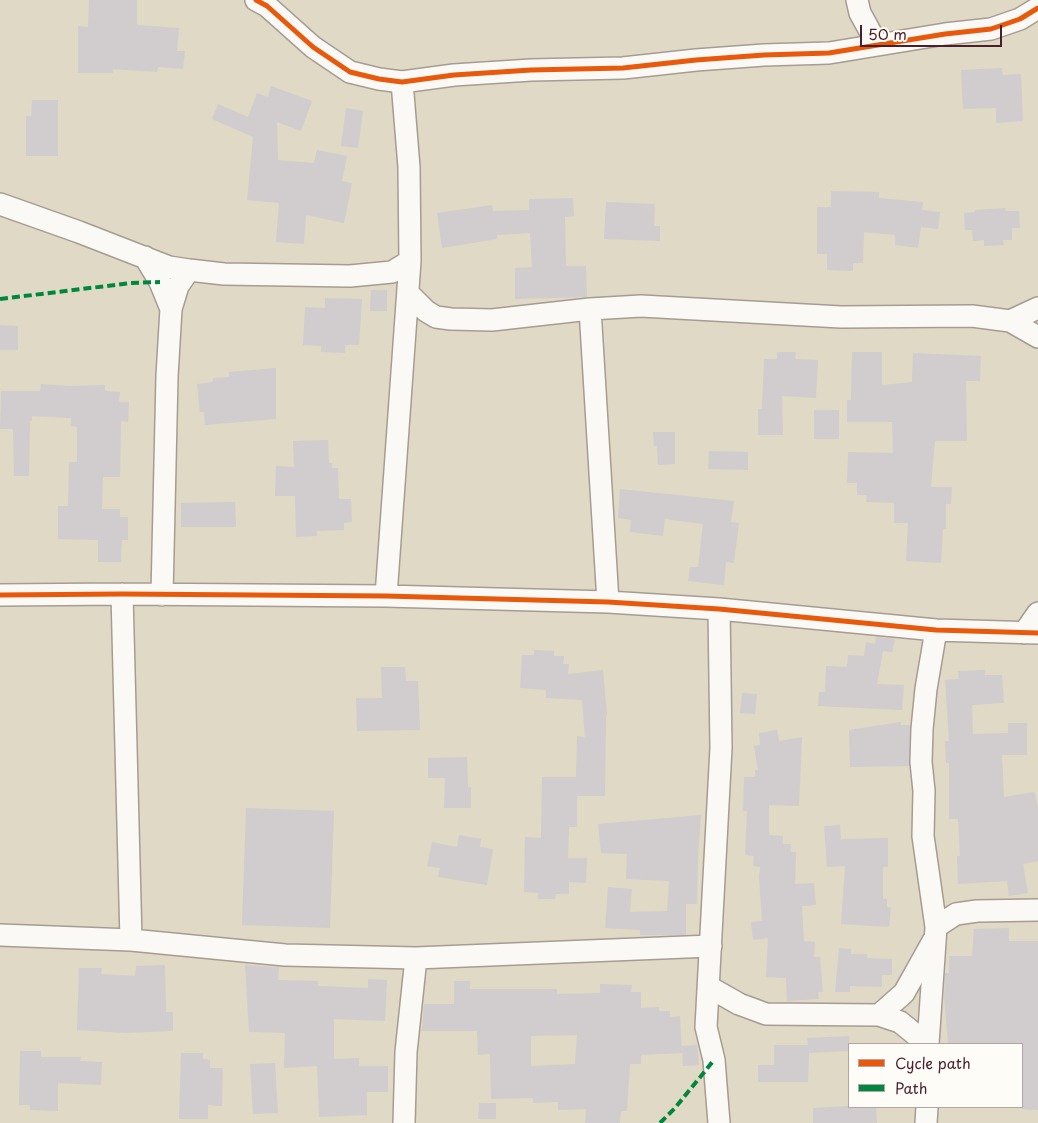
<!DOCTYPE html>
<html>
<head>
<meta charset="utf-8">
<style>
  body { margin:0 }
  #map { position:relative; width:1038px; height:1123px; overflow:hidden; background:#e0d9c5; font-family:"Playpen Sans",sans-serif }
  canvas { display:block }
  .legend { position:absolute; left:848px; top:1043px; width:175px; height:65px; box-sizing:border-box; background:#fdfcf7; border:1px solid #b5a4a5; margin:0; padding:6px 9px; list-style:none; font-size:15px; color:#4a1f2b }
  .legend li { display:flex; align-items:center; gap:10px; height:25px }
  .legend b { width:25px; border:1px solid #b5a4a5 }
  .scale { position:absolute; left:860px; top:25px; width:142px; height:22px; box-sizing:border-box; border:2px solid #4a1f2b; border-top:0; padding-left:6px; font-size:15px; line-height:18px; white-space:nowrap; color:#4a1f2b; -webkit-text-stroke:4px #fdfcf7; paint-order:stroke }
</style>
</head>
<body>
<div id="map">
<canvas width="1038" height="1123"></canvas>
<ul class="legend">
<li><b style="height:6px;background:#e8590c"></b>Cycle path</li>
<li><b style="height:6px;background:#00873e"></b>Path</li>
</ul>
<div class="scale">50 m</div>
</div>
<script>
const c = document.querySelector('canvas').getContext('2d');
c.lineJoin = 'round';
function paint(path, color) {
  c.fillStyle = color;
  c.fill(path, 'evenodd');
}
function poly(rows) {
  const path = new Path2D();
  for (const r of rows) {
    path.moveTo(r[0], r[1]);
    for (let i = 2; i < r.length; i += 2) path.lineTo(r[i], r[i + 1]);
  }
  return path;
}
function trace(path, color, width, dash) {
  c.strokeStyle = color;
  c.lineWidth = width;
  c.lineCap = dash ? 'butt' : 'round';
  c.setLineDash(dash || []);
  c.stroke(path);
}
paint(poly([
  [89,0,137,0,137,25,179,28,177,51,185,51,183,69,158,67,157,72,113,69,113,73,78,73,78,26,88,27],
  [1002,68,1003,75,1021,74,1023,121,996,123,996,108,963,109,961,70],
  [271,86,312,101,301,131,277,122,278,160,314,163,317,150,347,156,342,181,352,183,344,223,306,215,304,244,276,242,279,203,247,200,253,137,212,119,218,104,248,117,257,93,268,97],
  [32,100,58,100,58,156,26,156,26,116,31,116],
  [346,108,363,111,358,148,341,146],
  [831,191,879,192,879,198,923,202,922,210,940,212,938,229,921,227,918,248,895,245,895,235,864,232,863,263,853,263,853,271,827,270,827,254,817,254,817,207,831,207],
  [573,198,574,216,565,217,566,266,586,266,587,297,515,299,515,268,532,267,530,233,497,235,497,239,442,248,437,213,492,205,493,211,529,210,529,199],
  [606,202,655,204,654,226,660,226,660,241,604,239],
  [1005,208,1006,211,1019,211,1020,228,1012,228,1012,240,1003,240,1004,245,984,246,984,240,973,241,972,230,965,230,964,213,975,212,975,210],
  [371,290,387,290,387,311,370,311],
  [325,298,362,299,359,345,345,345,345,353,321,352,321,346,303,345,305,307,325,308],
  [0,325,18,326,18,350,0,350],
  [777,352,796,352,795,359,818,360,816,398,782,396,783,435,758,435,758,409,762,409,764,359,777,359],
  [852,352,882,352,882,385,912,382,913,353,981,356,980,381,966,381,967,441,935,441,931,487,952,487,951,504,946,504,946,529,943,529,941,563,906,561,908,523,894,523,894,503,866,502,867,495,857,495,857,483,847,483,848,452,893,453,892,422,847,422,847,400,851,400],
  [276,368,276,419,205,425,204,412,200,412,197,384,213,382,213,378,229,377,229,372],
  [41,384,72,386,105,385,105,391,120,392,119,402,129,402,128,422,121,421,120,477,103,477,102,509,120,509,120,517,128,517,128,540,122,540,121,562,98,562,98,540,58,539,58,506,68,506,69,462,77,462,77,427,71,426,71,418,32,416,32,421,30,421,29,476,14,476,13,429,0,429,1,391,40,391],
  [814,410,839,410,839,439,814,439],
  [653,432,675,432,675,464,658,465,657,446,654,446],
  [328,440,329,463,332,463,332,468,338,468,339,499,351,499,352,522,344,523,344,530,317,531,317,536,296,537,295,496,275,496,276,466,294,467,293,441],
  [709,451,748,452,748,470,708,469],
  [620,489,734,501,731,522,739,523,734,563,726,562,724,585,688,581,690,567,698,567,703,524,665,519,663,536,630,532,631,520,618,518],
  [235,502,236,527,181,527,181,503],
  [876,637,895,639,892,652,883,651,877,684,904,685,902,710,818,706,819,692,825,692,826,666,847,667,848,655,864,656,866,642,875,644],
  [534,650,554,651,554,656,564,656,563,664,569,664,568,674,603,670,607,715,606,715,605,796,577,796,577,827,569,827,568,858,587,858,586,883,569,882,569,894,556,894,555,899,538,899,538,893,524,892,525,837,541,838,542,777,576,777,577,736,585,737,582,700,546,698,546,690,520,688,522,655,534,655],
  [381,667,405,667,406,681,418,681,420,730,357,731,356,698,382,698],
  [985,670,985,675,1002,675,1004,703,972,705,973,734,1008,733,1008,723,1027,723,1027,755,1002,755,1004,797,1035,792,1038,809,1038,861,1023,864,1028,893,1009,896,1007,881,958,884,957,856,960,856,958,819,949,819,949,763,946,763,945,741,949,741,945,680,959,679,958,671],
  [742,693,757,694,755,714,740,713],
  [901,722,901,725,910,725,909,766,850,767,849,730],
  [777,730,779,741,802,737,799,806,769,805,769,835,783,836,783,844,791,844,791,852,796,852,795,884,814,883,816,905,802,906,804,941,815,942,814,957,820,957,823,992,818,992,819,999,787,1001,786,978,766,977,768,938,753,940,751,922,762,921,759,877,760,867,753,866,754,856,745,855,747,811,743,811,744,777,755,777,755,770,758,770,754,746,760,745,759,733],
  [467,757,468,787,471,787,471,808,444,808,445,778,428,778,428,758],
  [246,808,334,811,330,928,242,925],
  [701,815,698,857,697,904,686,904,686,935,640,935,640,930,605,928,608,887,632,889,630,912,667,911,669,881,626,879,627,854,601,853,598,824],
  [840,825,841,839,888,838,888,867,883,867,883,899,887,899,887,907,891,908,889,927,841,924,845,866,827,867,824,826],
  [459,835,481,839,480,847,493,849,487,885,438,877,440,868,427,866,432,842,457,847],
  [1009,928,1009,941,1038,941,1038,1110,1022,1109,1022,1044,948,1044,944,996,945,973,949,973,949,956,972,956,974,929],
  [839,948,851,949,851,954,867,954,867,958,892,959,892,975,882,975,882,987,850,986,850,992,835,992],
  [165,965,166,1012,173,1012,173,1031,125,1033,77,1030,79,968,102,968,101,974,135,976,136,966],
  [245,965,279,967,278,980,318,981,318,986,368,988,368,979,387,980,385,1021,334,1019,334,1059,359,1058,359,1066,388,1066,388,1092,367,1092,367,1115,319,1117,317,1066,284,1068,285,1033,249,1032],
  [454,981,470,981,470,989,557,989,557,994,600,993,600,984,632,985,631,992,641,992,641,1008,659,1007,659,1011,670,1011,670,1017,680,1016,682,1053,641,1055,641,1064,630,1064,627,1111,621,1111,620,1123,585,1123,586,1109,558,1110,558,1102,533,1103,533,1098,491,1099,490,1054,478,1055,477,1031,422,1031,424,1004,454,1004],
  [577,1035,575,1064,531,1066,531,1036],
  [849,1036,849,1051,809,1053,808,1082,758,1082,758,1065,774,1065,774,1045,808,1045,807,1038],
  [697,1045,699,1065,683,1066,682,1046],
  [20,1051,41,1051,41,1057,81,1057,80,1061,102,1062,101,1085,58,1083,58,1111,30,1110,30,1105,19,1105],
  [181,1053,203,1053,203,1059,210,1060,210,1068,223,1068,222,1106,208,1105,208,1119,179,1119],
  [275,1063,278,1113,253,1114,250,1064],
  [479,1103,496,1103,496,1119,478,1119],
  [849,1106,876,1107,877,1123,813,1123,813,1108]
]), '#d1cccd');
const minor = poly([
  [256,0,267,6,313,47,350,72,379,79,402,82,454,75,531,70,623,68,696,60,764,55,829,53,945,34,991,29,1020,19,1038,8],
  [857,0,860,13,877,44],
  [0,204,79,232,169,267,189,270,224,274,350,276,392,272,410,261],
  [145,257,160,282,171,309],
  [408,293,426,311,436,317,451,319,492,320,590,309,641,306,841,317,972,316,1010,321,1038,308],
  [590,309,608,602],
  [1010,321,1038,337],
  [122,594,131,940],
  [0,595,122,594,386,596,608,602,719,609,936,630,1038,633],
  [162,595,167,376,171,309,178,286,189,270],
  [386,596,410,261,409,167,402,82],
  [719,609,721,748,706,1027,714,1060,719,1123],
  [1024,633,1038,613],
  [936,927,956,914,977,911,1038,910],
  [0,935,131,940,285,955,416,958,711,946],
  [709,987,739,1004,766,1014,879,1015,900,1022,927,1044],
  [879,1015,904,993,933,941],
  [928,1044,936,927,923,836,924,791,921,762,922,729,926,689,936,630],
  [404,1123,406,1052,416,958],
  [926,1123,927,1107]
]);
trace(minor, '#a69c92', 24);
trace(minor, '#faf9f6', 21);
trace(poly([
  [0,299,131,283,160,282],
  [660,1123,675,1108,714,1060]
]), '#00873e', 4, [8, 4]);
trace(poly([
  [256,0,267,6,313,47,350,72,379,79,402,82,454,75,531,70,623,68,696,60,764,55,829,53,945,34,991,29,1020,19,1038,8],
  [0,595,122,594,386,596,608,602,719,609,936,630,1038,633]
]), '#e8590c', 5);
</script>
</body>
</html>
